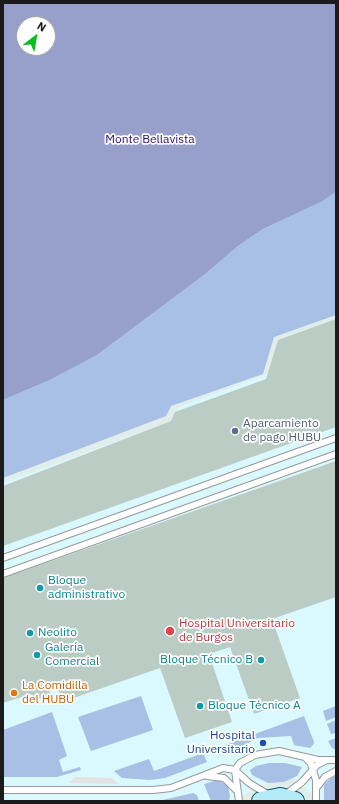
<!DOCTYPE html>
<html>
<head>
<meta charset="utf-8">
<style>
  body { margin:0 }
  #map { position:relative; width:339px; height:804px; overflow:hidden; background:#e1edea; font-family:"IBM Plex Sans",sans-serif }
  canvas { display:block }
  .frame { position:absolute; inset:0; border:4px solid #1b1b1b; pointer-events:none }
  .north { position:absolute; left:16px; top:16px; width:40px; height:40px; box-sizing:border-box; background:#fff; border:1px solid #a4a4a4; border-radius:50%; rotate:31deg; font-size:11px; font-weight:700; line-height:16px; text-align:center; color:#1b1b1b }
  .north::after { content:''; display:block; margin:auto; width:14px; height:18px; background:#06c01e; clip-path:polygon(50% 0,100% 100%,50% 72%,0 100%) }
</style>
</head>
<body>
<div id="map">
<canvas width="339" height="804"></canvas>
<div class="frame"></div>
<div class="north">N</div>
</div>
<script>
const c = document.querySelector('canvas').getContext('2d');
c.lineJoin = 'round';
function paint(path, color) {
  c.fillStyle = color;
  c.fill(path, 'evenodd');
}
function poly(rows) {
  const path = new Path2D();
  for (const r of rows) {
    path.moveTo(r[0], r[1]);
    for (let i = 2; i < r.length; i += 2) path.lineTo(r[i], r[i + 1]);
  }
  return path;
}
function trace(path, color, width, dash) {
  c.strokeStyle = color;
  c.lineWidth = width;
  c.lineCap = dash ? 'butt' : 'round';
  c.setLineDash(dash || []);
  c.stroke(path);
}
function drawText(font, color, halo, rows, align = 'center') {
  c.font = font + ' "IBM Plex Sans",sans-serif';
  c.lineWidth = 3.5;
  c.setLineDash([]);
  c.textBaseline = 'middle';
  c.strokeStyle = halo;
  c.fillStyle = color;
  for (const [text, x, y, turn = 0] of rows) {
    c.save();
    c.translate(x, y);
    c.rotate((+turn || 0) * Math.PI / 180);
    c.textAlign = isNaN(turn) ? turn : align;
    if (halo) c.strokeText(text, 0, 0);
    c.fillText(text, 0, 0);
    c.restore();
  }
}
paint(poly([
  [336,319,336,801,322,801,292,779,284,782,268,783,230,801,3,801,3,483,171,421,179,407,268,374,278,340]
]), '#d9f9fe');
paint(poly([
  [336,192,336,315,274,337,263,374,171,406,166,416,3,478,3,400,50,380,97,355,204,275,238,246,263,229,321,202],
  [141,696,153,730,91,751,78,717],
  [336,706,336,717,326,721,323,711],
  [52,712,67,756,59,760,63,772,80,767,81,770,57,777,3,777,3,730],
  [304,716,314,742,313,745,310,748,294,745,291,736,258,738,229,753,225,745],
  [336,720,336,733,331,734,327,724],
  [336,738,336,750,332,748,328,741],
  [203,753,207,762,165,778,150,780,122,778,114,771,149,759,154,771],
  [269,763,285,763,302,767,297,776,284,782,268,783,252,775,250,770,256,766],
  [336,776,336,801,324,801,324,785,332,777],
  [218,780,228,786,230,796,229,801,211,801,204,784],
  [193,793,197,795,199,801,158,801]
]), '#a8bfe6');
paint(poly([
  [3,3,336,3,336,192,321,202,263,229,238,246,204,275,97,355,50,380,3,400],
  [24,24,48,24,48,48,24,48]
]), '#97a0cb');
paint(poly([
  [75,777,112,778,118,784,69,783]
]), '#e3e3e3');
paint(poly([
  [336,319,336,427,3,546,3,486,171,421,175,412,266,379,278,340],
  [336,461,336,597,272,619,300,698,254,714,230,647,209,654,232,722,185,738,160,668,62,702,57,685,48,687,51,695,42,698,34,701,31,694,3,703,3,578]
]), '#bbccc4');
const lane = poly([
  [3,558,336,438],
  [3,574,336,454],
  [306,758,311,764,316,780,316,801],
  [207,776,224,778,236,790],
  [317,787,325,777,336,771],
  [3,790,153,790,171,788,223,768,235,770,249,783,269,795],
  [285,795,302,782,317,765,325,761],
  [239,801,235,770,240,763,255,755,279,751,318,760,336,760]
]);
const secondary = poly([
  [261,801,280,797,295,801]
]);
trace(lane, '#989898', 8);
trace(secondary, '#08556d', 20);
trace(lane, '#fff', 6);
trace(secondary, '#b5ebf7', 18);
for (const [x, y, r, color] of [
  [235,431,4,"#5c6f8a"],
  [40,588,4,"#0f9aa8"],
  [170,631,5,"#e0444e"],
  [30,633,4,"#0f9aa8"],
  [37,655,4,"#0f9aa8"],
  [261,660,4,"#0f9aa8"],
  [14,693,4,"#e8710a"],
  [200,706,4,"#0f9aa8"],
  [263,743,4,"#1a4fb4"]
]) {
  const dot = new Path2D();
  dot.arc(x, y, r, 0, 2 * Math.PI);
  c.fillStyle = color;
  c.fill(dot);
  trace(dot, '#fff', 1.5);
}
drawText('12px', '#240e74', '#fff', [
  ["Monte Bellavista",150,140]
]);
drawText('12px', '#4e5e75', '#fff', [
  ["Aparcamiento",243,424],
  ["de pago HUBU",243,438]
], 'left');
drawText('12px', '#0d838f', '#fff', [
  ["Bloque",48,581],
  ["administrativo",48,595],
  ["Neolito",38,633],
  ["Galería",45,648],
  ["Comercial",45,662],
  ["Bloque Técnico B",253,660,"right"],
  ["Bloque Técnico A",208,706]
], 'left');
drawText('12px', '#be3a42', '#fff', [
  ["Hospital Universitario",179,624],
  ["de Burgos",179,638]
], 'left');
drawText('12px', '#c56008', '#fff', [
  ["La Comidilla",22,686],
  ["del HUBU",22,700]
], 'left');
drawText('12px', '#164399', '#fff', [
  ["Hospital",255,736],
  ["Universitario",255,750]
], 'right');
</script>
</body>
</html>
